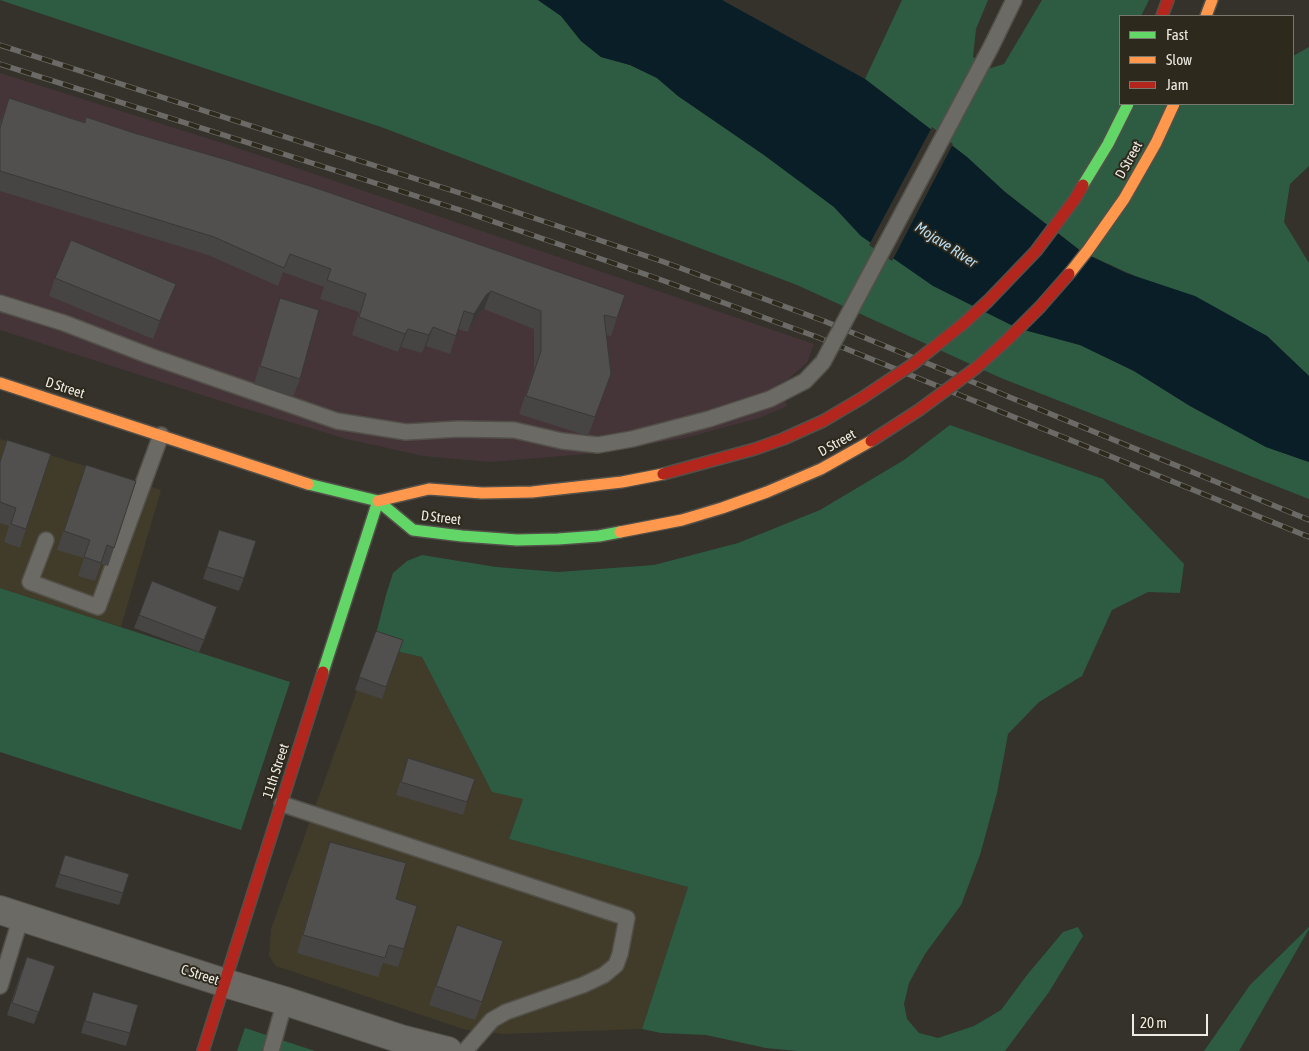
<!DOCTYPE html>
<html>
<head>
<meta charset="utf-8">
<style>
  body { margin:0 }
  #map { position:relative; width:1309px; height:1051px; overflow:hidden; background:#34322b; font-family:"Asap Condensed",sans-serif }
  canvas { display:block }
  .legend { position:absolute; left:1119px; top:15px; width:175px; height:90px; box-sizing:border-box; background:#2d291d; border:1px solid #7a776c; margin:0; padding:6px 9px; list-style:none; font-size:15px; color:#edebe3 }
  .legend li { display:flex; align-items:center; gap:10px; height:25px }
  .legend b { width:25px; border:1px solid #7a776c }
  .scale { position:absolute; left:1132px; top:1014px; width:76px; height:22px; box-sizing:border-box; border:2px solid #edebe3; border-top:0; padding-left:6px; font-size:15px; line-height:18px; white-space:nowrap; color:#edebe3; -webkit-text-stroke:4px #2d291d; paint-order:stroke }
</style>
</head>
<body>
<div id="map">
<canvas width="1309" height="1051"></canvas>
<ul class="legend">
<li><b style="height:6px;background:#63d668"></b>Fast</li>
<li><b style="height:6px;background:#ff974d"></b>Slow</li>
<li><b style="height:6px;background:#b3261e"></b>Jam</li>
</ul>
<div class="scale">20 m</div>
</div>
<script>
const c = document.querySelector('canvas').getContext('2d');
c.lineJoin = 'round';
function paint(path, color) {
  c.fillStyle = color;
  c.fill(path, 'evenodd');
}
function poly(rows) {
  const path = new Path2D();
  for (const r of rows) {
    path.moveTo(r[0], r[1]);
    for (let i = 2; i < r.length; i += 2) path.lineTo(r[i], r[i + 1]);
  }
  return path;
}
function trace(path, color, width, dash) {
  c.strokeStyle = color;
  c.lineWidth = width;
  c.lineCap = dash ? 'butt' : 'round';
  c.setLineDash(dash || []);
  c.stroke(path);
}
function drawText(font, color, halo, rows, align = 'center') {
  c.font = font + ' "Asap Condensed",sans-serif';
  c.lineWidth = 4;
  c.setLineDash([]);
  c.textBaseline = 'middle';
  c.strokeStyle = halo;
  c.fillStyle = color;
  for (const [text, x, y, turn = 0] of rows) {
    c.save();
    c.translate(x, y);
    c.rotate((+turn || 0) * Math.PI / 180);
    c.textAlign = isNaN(turn) ? turn : align;
    if (halo) c.strokeText(text, 0, 0);
    c.fillText(text, 0, 0);
    c.restore();
  }
}
paint(poly([
  [0,439,161,490,121,627,0,588],
  [373,646,422,657,491,790,523,799,509,839,688,887,642,1029,504,1034,466,1030,276,966,269,956,271,929]
]), '#413b29');
paint(poly([
  [0,73,232,146,814,344,807,363,788,379,777,385,787,406,759,418,685,438,586,454,490,462,423,456,347,439,236,406,0,330]
]), '#453539');
paint(poly([
  [0,0,538,0,561,16,581,41,601,57,630,65,657,78,678,96,764,155,834,207,861,236,1017,328,1080,345,1134,371,1190,406,1266,447,1309,462,1309,499,1001,378,797,285,381,127],
  [902,0,988,0,976,29,973,57,991,68,1004,64,1042,0,1149,0,1141,16,1120,16,1120,104,1293,104,1293,56,1309,47,1309,166,1290,184,1284,222,1309,263,1309,376,1267,336,1082,252,1005,192,967,157,865,79],
  [950,425,1103,479,1184,564,1180,593,1148,592,1112,610,1082,676,1039,702,1008,734,997,793,980,855,961,905,925,954,909,983,904,1004,907,1019,919,1033,938,1038,974,1026,1001,1010,1027,975,1063,932,1078,927,1083,936,1049,992,1005,1051,797,1051,766,1048,706,1035,661,1033,642,1029,688,887,509,839,523,799,492,792,422,657,373,646,386,595,393,573,407,561,422,555,496,567,558,572,654,565,738,543,820,510,904,460],
  [0,588,290,682,241,830,0,752],
  [1309,927,1309,929,1239,1051,1204,1051,1250,985],
  [245,1028,315,1051,237,1051]
]), '#2d5c43');
paint(poly([
  [538,0,722,0,865,79,967,157,1005,192,1082,252,1126,273,1195,296,1267,336,1309,376,1309,462,1266,447,1190,406,1134,371,1080,345,1017,328,933,286,861,236,834,207,764,155,678,96,657,78,630,65,601,57,581,41,561,16]
]), '#091e27');
paint(poly([
  [932,127,953,144,892,261,869,245]
]), '#34322b');
const lane = poly([
  [991,47,1014,0],
  [0,303,64,323,150,356,337,421,406,432,459,429,514,430,562,441,598,445,632,439,709,419,770,399,805,381,823,362],
  [46,540,30,582,98,607,161,435],
  [282,804,627,918,620,954,616,965,604,975,583,985,506,1012,492,1020,465,1051],
  [0,986,21,917],
  [271,1051,285,1001]
]);
const street = poly([
  [0,910,225,983,285,1001,401,1039,448,1051]
]);
const fast = poly([
  [308,484,378,501,413,530,462,536,517,540,558,539,599,536,620,532],
  [323,672,378,501]
]);
const slow = poly([
  [1206,16,1212,0],
  [0,383,308,484],
  [378,501,429,489,482,493,532,492,622,482,663,474],
  [620,532,682,520,722,508,767,492,821,469,871,441]
]);
const jam = poly([
  [1162,16,1168,0],
  [663,474,755,449,783,439,823,421],
  [203,1051,323,672]
]);
trace(lane, '#525049', 18);
trace(street, '#525049', 30);
trace(fast, '#525049', 14);
trace(slow, '#525049', 14);
trace(jam, '#525049', 14);
trace(lane, '#6c6a65', 15);
trace(street, '#6c6a65', 28);
trace(fast, '#63d668', 11);
trace(slow, '#ff974d', 11);
trace(jam, '#b3261e', 11);
const rail = poly([
  [0,45,466,195,664,262,824,321,1309,520],
  [0,64,460,210,656,278,817,337,1309,537]
]);
trace(rail, '#6b6a66', 5.5);
trace(rail, '#2d291d', 4, [11]);
const laneBridge = poly([
  [823,362,991,47]
]);
const fastBridge = poly([
  [1083,185,1108,144,1128,104]
]);
const slowBridge = poly([
  [1069,274,1088,250,1124,199,1156,143,1174,104]
]);
const jamBridge = poly([
  [823,421,862,398,913,364,963,324,988,301,1036,251,1075,199,1083,185],
  [871,441,919,410,976,368,1007,340,1040,307,1069,274]
]);
trace(laneBridge, '#525049', 18, []);
trace(fastBridge, '#525049', 14, []);
trace(slowBridge, '#525049', 14, []);
trace(jamBridge, '#525049', 14, []);
trace(laneBridge, '#6c6a65', 15);
trace(fastBridge, '#63d668', 11);
trace(slowBridge, '#ff974d', 11);
trace(jamBridge, '#b3261e', 11);
paint(poly([
  [9,98,84,122,86,117,617,318,611,336,606,335,611,374,588,436,519,414,534,369,534,329,484,309,479,313,468,332,458,329,450,354,426,346,422,353,401,347,398,352,352,335,359,312,320,299,324,287,283,272,278,286,208,255,0,191,0,123],
  [55,278,176,284,169,302,153,339,49,296],
  [280,298,300,379,293,397,254,384,274,317],
  [7,440,26,529,20,548,4,542,9,526,0,523,0,460],
  [86,465,114,548,108,566,101,564,95,581,78,576,84,558,57,550],
  [219,530,244,578,239,591,203,579],
  [139,615,213,620,199,652,134,628],
  [376,631,403,640,382,699,355,690],
  [408,758,467,802,463,815,396,795],
  [330,842,396,899,404,949,398,967,383,963,378,977,297,953,324,860],
  [65,855,123,893,119,905,55,887],
  [450,943,482,1002,475,1020,429,1005],
  [55,966,34,1024,7,1015,22,969],
  [93,992,130,1033,126,1046,81,1033]
]), '#464544');
paint(poly([
  [176,284,169,302,153,339,160,321],
  [491,291,484,309,479,313,468,332,474,314,486,295],
  [433,327,426,346,422,353,429,335],
  [408,329,401,347,398,352,405,334]
]), '#393837');
const building = poly([
  [9,98,85,123,86,117,134,133,227,160,319,189,625,295,617,318,604,315,611,374,595,417,526,396,541,351,541,311,491,291,486,295,474,314,464,311,456,336,433,327,429,335,408,329,405,334,359,317,366,294,327,280,331,269,290,254,284,268,214,237,0,171,0,128,9,98],
  [71,240,176,284,160,321,55,278,71,240],
  [280,298,319,310,300,379,260,366,280,298],
  [7,440,51,454,26,529,11,524,16,508,0,502,0,462,7,440],
  [86,465,136,481,114,548,107,545,101,563,84,557,90,540,64,531,86,465],
  [219,530,256,541,244,578,207,567,219,530],
  [152,581,217,607,204,640,139,615,152,581],
  [376,631,403,640,386,687,359,677,376,631],
  [408,758,475,779,467,802,401,782,408,758],
  [330,842,406,863,396,899,417,906,404,949,389,945,385,958,303,935,330,842],
  [65,855,129,874,123,893,59,874,65,855],
  [457,925,503,941,482,1002,436,986,457,925],
  [27,957,55,966,39,1012,12,1003,27,957],
  [93,992,138,1005,130,1033,85,1021,93,992]
]);
paint(building, '#51504f');
trace(building, '#393837', 1);
drawText('14px', '#edebe3', '#2d291d', [
  ["D Street",1129,160,-61],
  ["D Street",65,388,18],
  ["D Street",837,443,-29],
  ["D Street",441,518,7],
  ["11th Street",276,771,-72],
  ["C Street",200,975,18]
]);
drawText('italic 15px', '#b9ddf2', '#2d291d', [
  ["Mojave River",946,245,33]
]);
</script>
</body>
</html>
